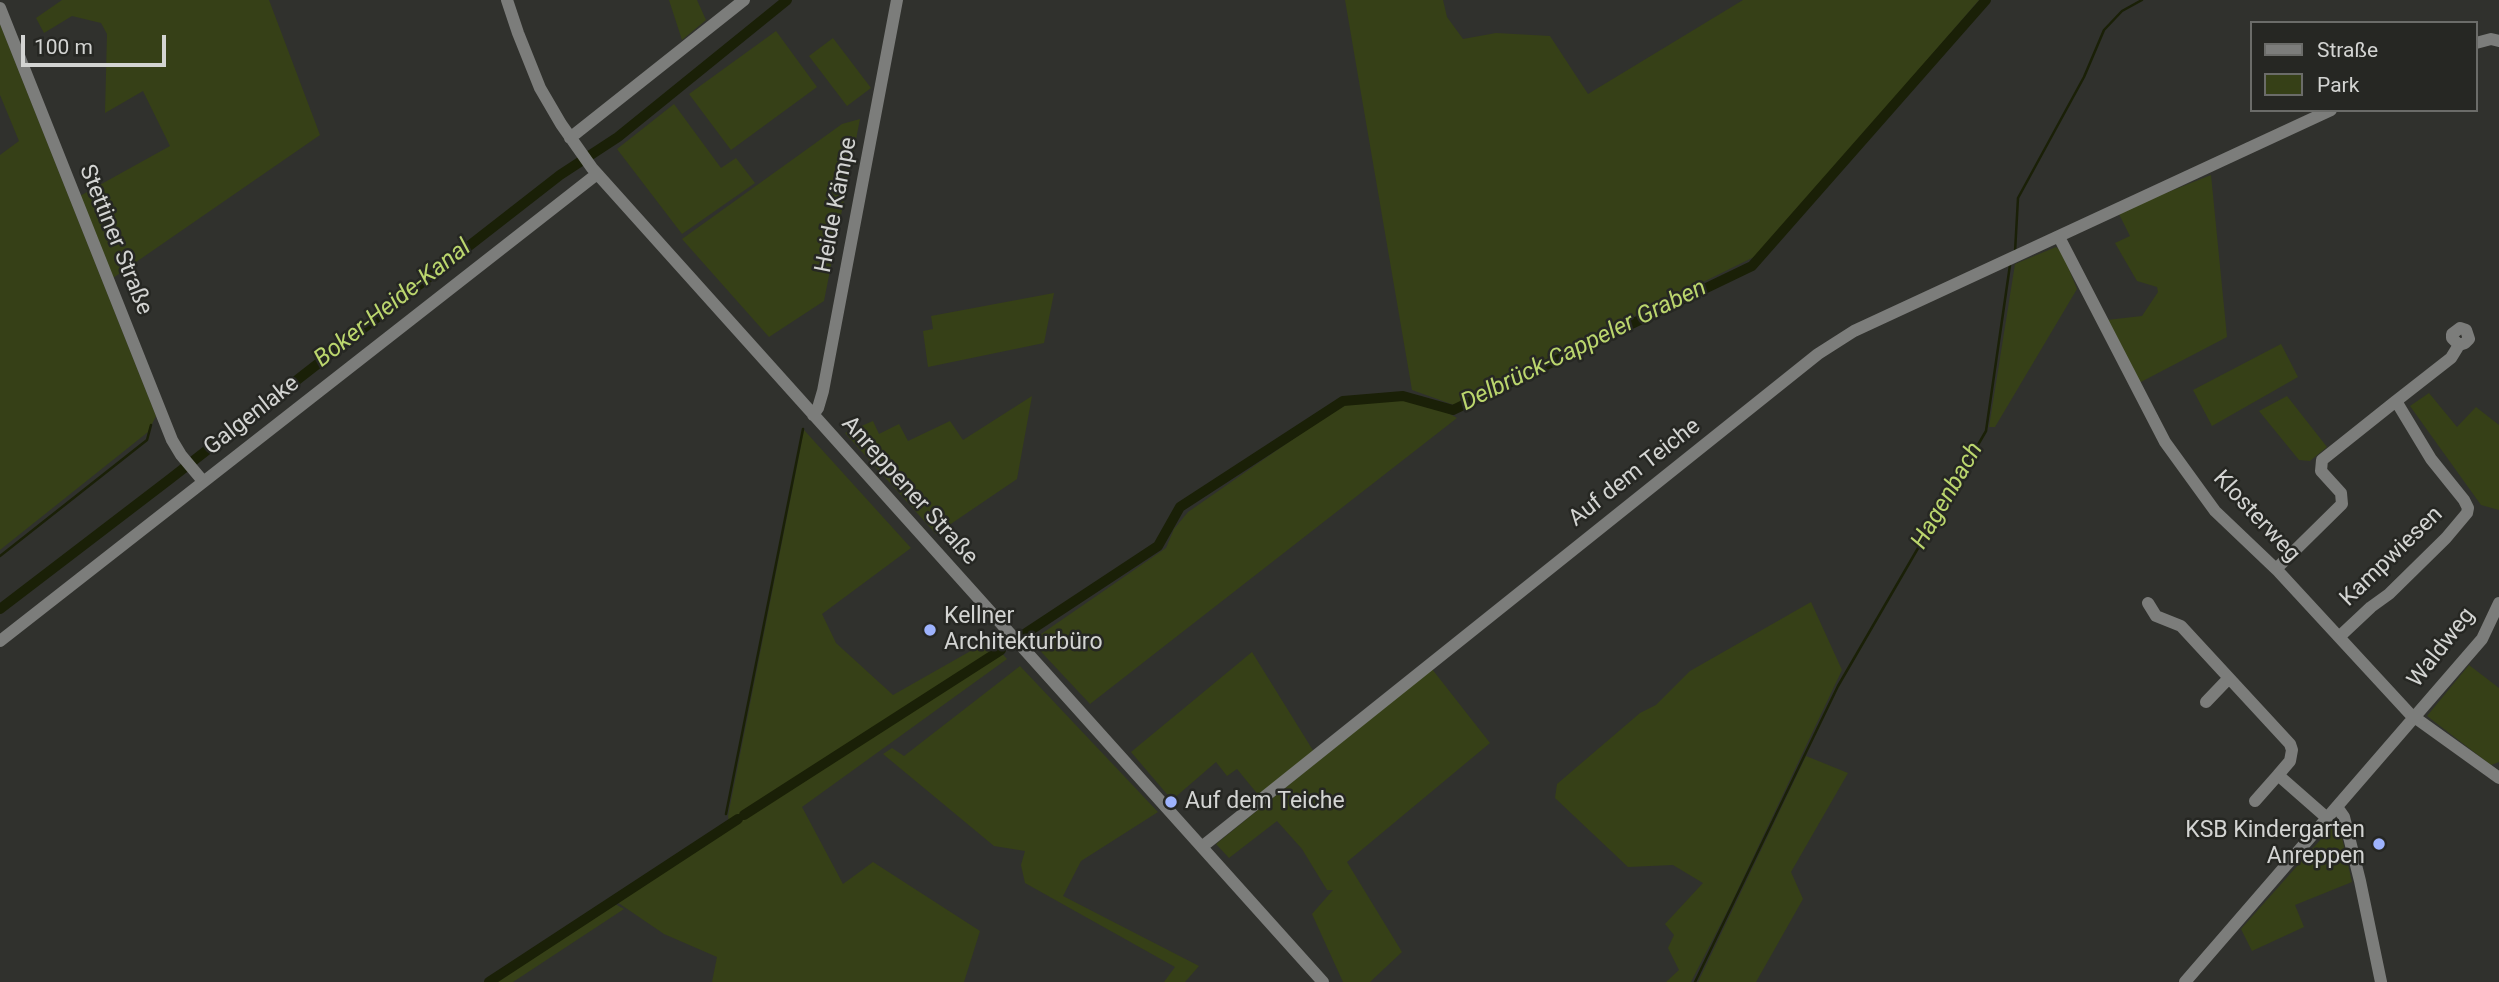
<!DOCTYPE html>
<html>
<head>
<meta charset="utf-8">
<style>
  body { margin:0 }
  #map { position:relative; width:2499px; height:982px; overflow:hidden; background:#30312d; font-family:Roboto,sans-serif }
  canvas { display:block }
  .legend { position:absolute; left:2250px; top:21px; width:228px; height:91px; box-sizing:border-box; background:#262723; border:2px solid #6b6c69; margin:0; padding:9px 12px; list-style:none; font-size:21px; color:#d3d4d2 }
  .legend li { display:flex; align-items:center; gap:14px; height:35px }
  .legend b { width:35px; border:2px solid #6b6c69 }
  .scale { position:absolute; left:21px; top:35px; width:145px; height:32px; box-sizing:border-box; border:4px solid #d3d4d2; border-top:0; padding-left:9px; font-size:21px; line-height:24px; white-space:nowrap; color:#d3d4d2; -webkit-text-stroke:5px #262723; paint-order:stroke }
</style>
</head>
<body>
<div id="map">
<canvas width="2499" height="982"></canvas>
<ul class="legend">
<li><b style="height:9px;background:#7c7d7b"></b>Straße</li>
<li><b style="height:19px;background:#364017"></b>Park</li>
</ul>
<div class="scale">100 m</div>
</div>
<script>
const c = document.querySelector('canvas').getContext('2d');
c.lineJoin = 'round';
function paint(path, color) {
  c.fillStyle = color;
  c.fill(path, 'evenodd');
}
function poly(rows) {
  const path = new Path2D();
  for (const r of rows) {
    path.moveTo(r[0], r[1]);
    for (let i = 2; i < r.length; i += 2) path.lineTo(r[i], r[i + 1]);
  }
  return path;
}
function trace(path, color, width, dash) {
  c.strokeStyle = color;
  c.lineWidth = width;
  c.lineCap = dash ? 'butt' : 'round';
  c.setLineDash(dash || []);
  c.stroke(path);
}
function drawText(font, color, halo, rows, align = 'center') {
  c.font = font + ' Roboto,sans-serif';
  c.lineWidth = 5;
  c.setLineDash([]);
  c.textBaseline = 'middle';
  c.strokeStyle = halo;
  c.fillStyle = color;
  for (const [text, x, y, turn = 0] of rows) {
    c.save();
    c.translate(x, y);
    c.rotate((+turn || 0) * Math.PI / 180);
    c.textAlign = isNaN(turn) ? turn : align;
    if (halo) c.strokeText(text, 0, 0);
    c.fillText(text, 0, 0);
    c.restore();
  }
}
paint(poly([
  [62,0,269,0,320,135,113,278,78,197,170,146,143,91,105,113,107,34,101,23,72,16,44,33,36,18],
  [669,0,697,0,706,20,682,40],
  [1345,0,1443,0,1447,17,1463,39,1441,43,1496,33,1550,36,1588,94,1743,0,1979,0,1760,254,1454,405,1412,390],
  [0,24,156,416,148,432,0,550,0,155,19,141,0,95],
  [776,31,817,87,731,150,689,94],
  [833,38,871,88,847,106,809,56],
  [674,104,721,168,736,158,755,183,682,234,617,149],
  [860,119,824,301,769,337,682,239,842,124],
  [2211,175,2227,337,2139,383,2107,320,2142,316,2158,292,2157,287,2137,281,2115,243,2130,236,2118,212],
  [2056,247,2062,252,2077,289,1995,427,1989,427,2015,264],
  [1054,293,1044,343,928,367,923,331,933,329,931,316],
  [2281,344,2298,377,2212,426,2193,390],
  [2429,393,2457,427,2476,407,2499,425,2499,510,2481,505,2410,406],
  [1032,396,1017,479,936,534,845,433,873,421,879,434,899,424,908,441,950,421,963,440],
  [2287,396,2327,447,2310,461,2299,460,2259,411],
  [1379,400,1406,400,1445,411,1457,418,1090,704,1031,641,1166,548,1174,529,1188,512,1342,405],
  [804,430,911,548,822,614,836,643,893,695,990,640,1007,659,802,807,843,884,873,862,980,931,964,982,712,982,717,957,664,934,617,902,730,827,728,816],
  [1811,602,1842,670,1731,904,1691,982,1666,982,1679,970,1668,948,1674,935,1665,924,1703,883,1673,865,1628,867,1555,798,1557,784,1640,713,1656,705,1690,671],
  [1252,652,1314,752,1260,797,1237,769,1227,776,1216,762,1172,800,1131,752],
  [2469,665,2499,688,2499,762,2491,765,2427,716],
  [1020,666,1158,812,1081,861,1063,896,1199,966,1185,982,1164,982,1175,967,1025,883,1021,865,1025,851,994,846,883,754,892,748,904,756],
  [1432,669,1490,743,1347,862,1402,952,1370,982,1343,982,1312,914,1333,890,1327,890,1302,849,1277,821,1229,858,1216,844],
  [1806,756,1848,773,1791,872,1803,899,1756,982,1698,982],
  [2338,820,2352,882,2295,905,2304,927,2252,951,2241,929],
  [615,904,624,909,513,982,495,982]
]), '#364017');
trace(poly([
  [2015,252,2018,198,2084,77,2104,30,2122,11,2142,0],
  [0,556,147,440,151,425],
  [726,814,803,429],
  [1695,982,1838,686,1986,431,2010,265]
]), '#1a2007', 2.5);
trace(poly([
  [0,609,170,479,560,175,618,137,787,0],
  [1017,639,1158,546,1180,507,1343,401,1403,396,1453,410,1752,266,1986,0],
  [744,815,1001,650],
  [489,982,738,819]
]), '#1a2007', 10);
trace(poly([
  [507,0,518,33,540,88,561,124,592,168,1323,982],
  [0,8,172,440,181,455,202,480],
  [2476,43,2491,39,2499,41],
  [570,138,744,0],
  [2059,237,2165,442,2215,511,2278,571,2410,714,2499,778],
  [813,415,818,408,823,391,897,0],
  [2276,569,2342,504,2341,493,2321,471,2322,460,2396,401],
  [2148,603,2156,616,2181,626,2290,744,2292,750,2290,761,2278,775,2327,818],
  [2339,637,2371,607,2389,594,2446,538,2467,513,2468,508,2464,500,2431,459,2396,401,2451,358,2459,345,2452,338,2452,334,2460,328,2466,330,2469,339,2465,343,2459,345],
  [0,641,597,174],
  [2206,702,2229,678],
  [2255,801,2278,775],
  [2337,807,2344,817,2360,881,2381,982],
  [1203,846,1818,354,1854,331,2331,110],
  [2185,982,2482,639,2499,603]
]), '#7c7d7b', 12);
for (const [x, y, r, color] of [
  [930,630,7,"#9eb3fd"],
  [1171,802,7,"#9eb3fd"],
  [2379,844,7,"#9eb3fd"]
]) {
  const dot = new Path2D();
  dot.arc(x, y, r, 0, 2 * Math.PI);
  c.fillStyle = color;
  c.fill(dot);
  trace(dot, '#262723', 2.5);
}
drawText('23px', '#d3d4d2', '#262723', [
  ["Heide Kämpe",837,205,-79],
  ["Stettiner Straße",115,240,68],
  ["Galgenlake",252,416,-38],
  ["Auf dem Teiche",1635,473,-38],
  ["Anreppener Straße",909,491,48],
  ["Klosterweg",2256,517,47],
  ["Kampwiesen",2392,557,-44],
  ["Waldweg",2442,648,-52]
]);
drawText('23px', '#d3d4d2', '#262723', [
  ["Kellner",944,617],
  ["Architekturbüro",944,643],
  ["Auf dem Teiche",1185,802],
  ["KSB Kindergarten",2365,831,"right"],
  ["Anreppen",2365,857,"right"]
], 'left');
drawText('italic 24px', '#bbd66d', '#262723', [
  ["Boker-Heide-Kanal",393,304,-38],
  ["Delbrück-Cappeler Graben",1584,346,-26],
  ["Hagenbach",1948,496,-60]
]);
</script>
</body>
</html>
